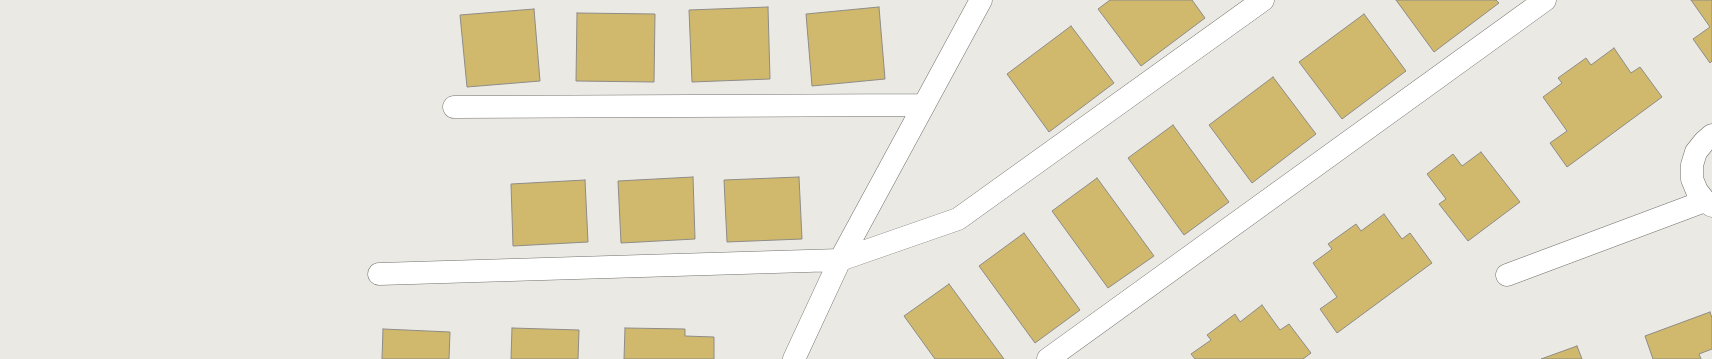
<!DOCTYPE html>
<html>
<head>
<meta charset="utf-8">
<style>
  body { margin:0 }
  canvas { display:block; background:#ebe9e4 }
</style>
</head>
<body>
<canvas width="1712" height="359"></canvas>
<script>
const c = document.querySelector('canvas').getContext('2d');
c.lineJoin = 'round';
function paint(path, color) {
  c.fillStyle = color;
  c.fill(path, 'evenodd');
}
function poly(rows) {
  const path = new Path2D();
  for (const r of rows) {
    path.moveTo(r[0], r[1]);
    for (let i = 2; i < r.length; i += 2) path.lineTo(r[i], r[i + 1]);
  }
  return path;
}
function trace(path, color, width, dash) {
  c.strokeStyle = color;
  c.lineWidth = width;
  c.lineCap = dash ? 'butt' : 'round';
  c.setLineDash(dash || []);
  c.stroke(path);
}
const building = poly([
  [1110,0,1192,0,1205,18,1141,66,1098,9,1110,0],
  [1396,0,1496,0,1499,3,1434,52,1396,0],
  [1691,0,1712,0,1712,61,1710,63,1693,39,1710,27,1691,0],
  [768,7,770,79,692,82,689,10,768,7],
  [879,7,885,79,812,86,806,14,879,7],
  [534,9,540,81,467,87,460,15,534,9],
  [577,13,655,14,654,82,576,81,577,13],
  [1364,14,1406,71,1342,119,1299,62,1364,14],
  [1071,26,1114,83,1049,132,1007,74,1071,26],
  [1614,48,1631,73,1640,67,1662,97,1567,167,1550,143,1567,131,1543,97,1562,83,1558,78,1586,58,1591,65,1614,48],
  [1273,77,1316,134,1252,183,1209,125,1273,77],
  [1173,125,1229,202,1184,235,1128,158,1173,125],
  [1481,152,1520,202,1468,241,1439,204,1446,199,1427,174,1453,154,1462,166,1481,152],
  [693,177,695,239,621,243,618,181,693,177],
  [799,177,802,239,727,242,724,180,799,177],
  [1097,178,1154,256,1108,288,1052,211,1097,178],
  [585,180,588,242,513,246,511,184,585,180],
  [1384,214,1402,239,1410,233,1432,263,1337,333,1320,309,1337,297,1313,263,1332,249,1328,244,1356,224,1361,231,1384,214],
  [1024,233,1080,310,1035,343,979,266,1024,233],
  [949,284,1004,359,935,359,904,316,949,284],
  [1262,305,1280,330,1289,324,1311,353,1303,359,1195,359,1191,354,1211,340,1207,335,1235,314,1240,322,1262,305],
  [1710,312,1712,318,1712,349,1699,354,1701,359,1653,359,1645,336,1710,312],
  [512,328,579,330,578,359,511,359,512,328],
  [625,328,685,329,685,336,714,337,714,359,624,359,625,328],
  [383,329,450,332,449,359,382,359,383,329],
  [1577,346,1582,359,1541,359,1577,346]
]);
paint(building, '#d0b96c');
trace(building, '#8e8c88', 1);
const minor = poly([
  [454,107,924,105],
  [1712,135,1704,142,1696,152,1692,165,1692,179,1697,191,1705,201,1712,206],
  [379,274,840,260,958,219,1263,0],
  [1507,275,1705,201],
  [794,359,840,260,981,0],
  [1048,359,1545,0]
]);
trace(minor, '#72716d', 23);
trace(minor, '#fff', 22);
</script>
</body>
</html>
